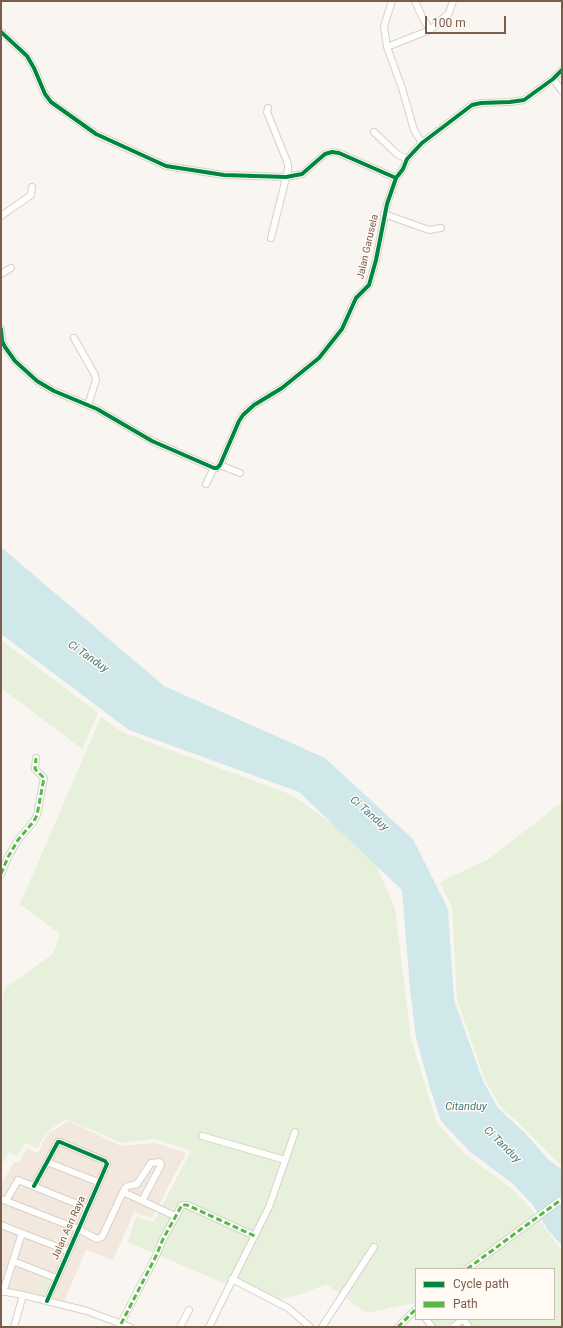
<!DOCTYPE html>
<html>
<head>
<meta charset="utf-8">
<style>
  body { margin:0 }
  #map { position:relative; width:563px; height:1328px; overflow:hidden; background:#f9f5f0; font-family:Roboto,sans-serif }
  canvas { display:block }
  .frame { position:absolute; inset:0; border:2px solid #7a5c4d; pointer-events:none }
  .legend { position:absolute; left:415px; top:1268px; width:140px; height:52px; box-sizing:border-box; background:#fffaf3; border:1px solid #cabbb1; margin:0; padding:5px 7px; list-style:none; font-size:12px; color:#7a5c4d }
  .legend li { display:flex; align-items:center; gap:8px; height:20px }
  .legend b { width:20px; border:1px solid #cabbb1 }
  .scale { position:absolute; left:425px; top:16px; width:81px; height:18px; box-sizing:border-box; border:2px solid #7a5c4d; border-top:0; padding-left:5px; font-size:12px; line-height:14px; white-space:nowrap; color:#7a5c4d; -webkit-text-stroke:3px #fffaf3; paint-order:stroke }
</style>
</head>
<body>
<div id="map">
<canvas width="563" height="1328"></canvas>
<div class="frame"></div>
<ul class="legend">
<li><b style="height:5px;background:#00873e"></b>Cycle path</li>
<li><b style="height:5px;background:#58b947"></b>Path</li>
</ul>
<div class="scale">100 m</div>
</div>
<script>
const c = document.querySelector('canvas').getContext('2d');
c.lineJoin = 'round';
function paint(path, color) {
  c.fillStyle = color;
  c.fill(path, 'evenodd');
}
function poly(rows) {
  const path = new Path2D();
  for (const r of rows) {
    path.moveTo(r[0], r[1]);
    for (let i = 2; i < r.length; i += 2) path.lineTo(r[i], r[i + 1]);
  }
  return path;
}
function trace(path, color, width, dash) {
  c.strokeStyle = color;
  c.lineWidth = width;
  c.lineCap = dash ? 'butt' : 'round';
  c.setLineDash(dash || []);
  c.stroke(path);
}
function drawText(font, color, halo, rows, align = 'center') {
  c.font = font + ' Roboto,sans-serif';
  c.lineWidth = 3;
  c.setLineDash([]);
  c.textBaseline = 'middle';
  c.strokeStyle = halo;
  c.fillStyle = color;
  for (const [text, x, y, turn = 0] of rows) {
    c.save();
    c.translate(x, y);
    c.rotate((+turn || 0) * Math.PI / 180);
    c.textAlign = isNaN(turn) ? turn : align;
    if (halo) c.strokeText(text, 0, 0);
    c.fillText(text, 0, 0);
    c.restore();
  }
}
paint(poly([
  [69,1121,121,1146,155,1143,186,1153,152,1218,134,1212,113,1260,86,1250,64,1302,47,1298,1,1288,1,1247,3,1242,1,1241,1,1179,4,1180,14,1162,19,1162,27,1148,38,1153,47,1134]
]), '#f2e8de');
paint(poly([
  [1,640,98,713,82,749,1,688],
  [101,717,122,732,292,795,370,851,395,909,411,1039,437,1123,466,1155,511,1188,528,1205,562,1251,562,1327,435,1327,428,1319,554,1319,554,1269,416,1269,416,1307,413,1303,367,1313,326,1284,302,1294,278,1300,240,1279,226,1284,128,1242,136,1217,154,1222,191,1150,154,1139,122,1143,66,1119,47,1132,37,1148,25,1143,17,1156,9,1152,1,1165,1,1005,5,988,53,954,60,934,20,904],
  [562,802,562,1166,550,1155,527,1131,500,1106,485,1080,457,1000,452,908,440,882,487,860],
  [43,1277,52,1281,46,1296,36,1292]
]), '#e7f0db');
paint(poly([
  [1,547,164,686,325,758,413,839,448,909,454,1000,483,1081,498,1108,525,1133,547,1158,562,1170,562,1246,548,1230,532,1204,513,1184,469,1151,441,1121,430,1088,416,1038,410,988,402,890,299,792,129,730,1,634]
]), '#d0e8ea');
const minor = poly([
  [392,1,384,26,387,47,402,88,414,130,422,143],
  [415,1,422,17,430,30],
  [1,32,27,56,34,68,45,94,51,102,96,134,166,166,224,175,286,177,302,174,325,154,332,152,339,153,396,178],
  [387,47,430,30,449,13,453,1],
  [553,79,562,91],
  [268,108,267,112,288,164,288,170,271,238],
  [374,132,397,154,407,159],
  [384,214,429,230,441,228],
  [1,216,31,195,32,187],
  [1,274,11,268],
  [1,329,2,341,5,347,15,361,37,381,54,391,97,409,152,441,214,468,217,468,220,465,239,421,243,415,254,405,282,388,319,358,342,329,356,298,369,285,376,260,387,204,396,178,403,169,407,159,422,143,472,105,481,103,510,102,524,100,553,79,562,70],
  [74,338,95,375,96,380,88,405],
  [220,465,240,473],
  [206,484,214,468],
  [1,874,8,857,18,840,34,821,37,815,44,778,35,769,36,758],
  [202,1136,285,1160],
  [47,1162,98,1182],
  [34,1186,58,1142,60,1142,105,1161,107,1164,47,1301],
  [123,1192,126,1187,128,1186,137,1184,151,1163,160,1162,161,1165,142,1201],
  [1,1199,78,1229,97,1239,102,1237,123,1192,175,1216],
  [6,1201,18,1180,87,1208],
  [1,1225,68,1251],
  [13,1261,56,1278],
  [467,1269,562,1199],
  [232,1279,288,1308,310,1327],
  [1,1291,23,1295,87,1311,130,1327],
  [3,1292,22,1233],
  [426,1319,432,1327],
  [14,1327,23,1295],
  [119,1327,156,1256,163,1239,182,1205,187,1205,255,1236],
  [180,1327,189,1310],
  [209,1327,269,1207,295,1132],
  [322,1327,374,1247],
  [398,1327,416,1309],
  [453,1327,463,1319,469,1327]
]);
trace(minor, '#d7d1cb', 8);
trace(minor, '#fefefd', 6);
trace(poly([
  [1,874,8,857,18,840,34,821,37,815,44,778,35,769,36,758],
  [467,1269,562,1199],
  [121,1324,156,1256,163,1239,182,1205,187,1205,255,1236],
  [398,1327,416,1309]
]), '#58b947', 3, [6, 3]);
trace(poly([
  [1,32,27,56,34,68,45,94,51,102,96,134,166,166,224,175,286,177,302,174,325,154,332,152,339,153,396,178],
  [1,329,2,341,5,347,15,361,37,381,54,391,97,409,152,441,214,468,217,468,220,465,239,421,243,415,254,405,282,388,319,358,342,329,356,298,369,285,376,260,387,204,396,178,403,169,407,159,422,143,472,105,481,103,510,102,524,100,553,79,562,70],
  [34,1186,58,1142,60,1142,105,1161,107,1164,47,1301]
]), '#00873e', 4);
drawText('10px', '#7a5c4d', '#fffaf3', [
  ["Jalan Garusela",368,247,-77],
  ["Jalan Asri Raya",69,1228,-66]
]);
drawText('italic 11px', '#437c86', '#fffaf3', [
  ["Ci Tanduy",88,657,35],
  ["Ci Tanduy",369,814,41],
  ["Citanduy",466,1107],
  ["Ci Tanduy",502,1145,44]
]);
</script>
</body>
</html>
